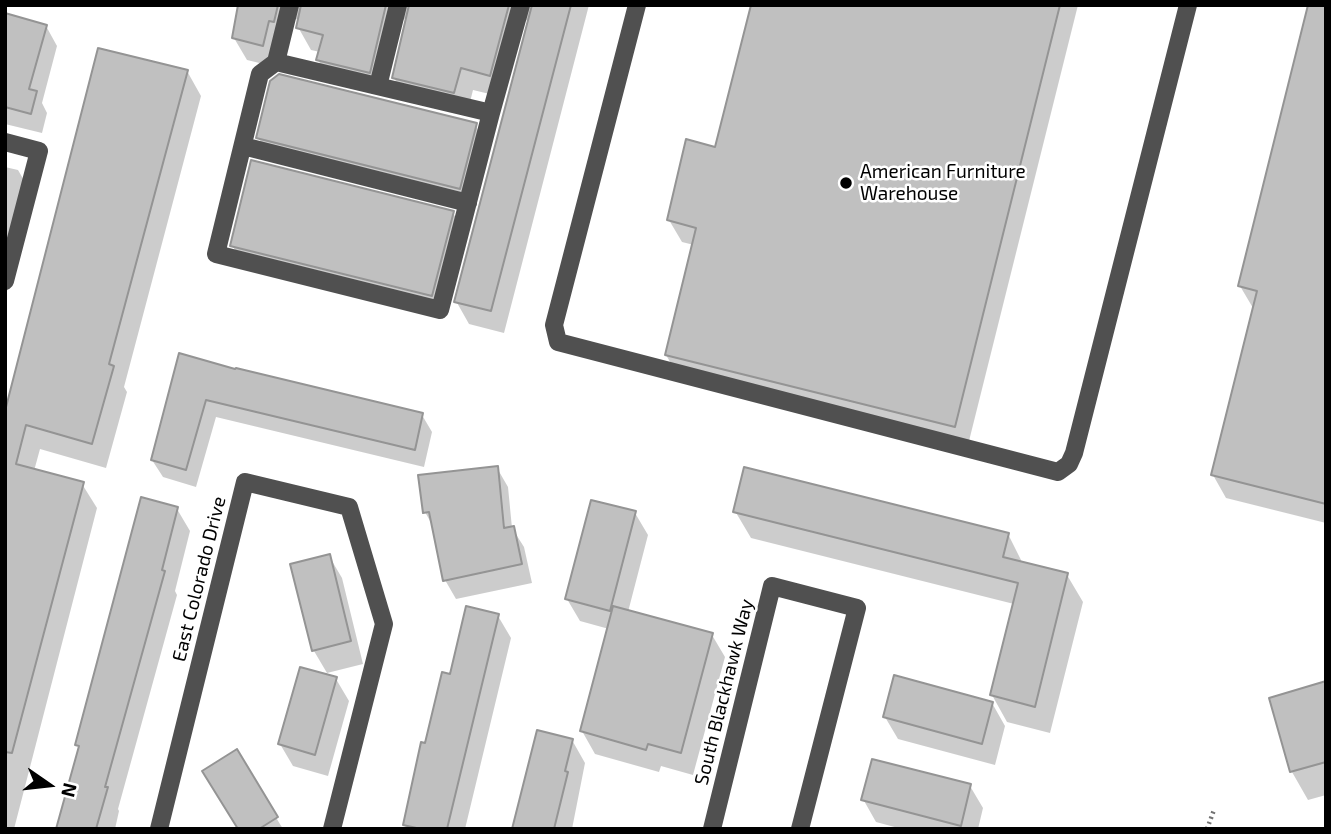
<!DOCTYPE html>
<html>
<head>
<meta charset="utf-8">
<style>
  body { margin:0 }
  #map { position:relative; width:1331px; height:834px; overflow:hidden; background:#fff; font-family:"Exo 2",sans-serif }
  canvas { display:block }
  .frame { position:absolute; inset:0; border:7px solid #000; pointer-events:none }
  .north { position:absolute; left:14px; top:750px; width:70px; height:70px; -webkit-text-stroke:5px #fff; paint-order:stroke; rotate:104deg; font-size:19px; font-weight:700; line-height:28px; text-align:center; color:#000 }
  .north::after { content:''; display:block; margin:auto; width:24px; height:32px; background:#000; clip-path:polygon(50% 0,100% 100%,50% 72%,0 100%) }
</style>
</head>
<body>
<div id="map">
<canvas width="1331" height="834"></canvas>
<div class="frame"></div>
<div class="north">N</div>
</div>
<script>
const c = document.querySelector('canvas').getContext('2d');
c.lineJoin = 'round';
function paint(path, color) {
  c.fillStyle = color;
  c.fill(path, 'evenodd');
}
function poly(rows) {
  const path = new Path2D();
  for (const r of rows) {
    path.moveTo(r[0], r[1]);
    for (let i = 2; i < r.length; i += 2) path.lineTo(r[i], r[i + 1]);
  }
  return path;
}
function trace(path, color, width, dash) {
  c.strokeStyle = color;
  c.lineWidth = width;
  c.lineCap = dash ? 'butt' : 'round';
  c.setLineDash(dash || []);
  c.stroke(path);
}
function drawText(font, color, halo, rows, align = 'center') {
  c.font = font + ' "Exo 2",sans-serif';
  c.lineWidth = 5;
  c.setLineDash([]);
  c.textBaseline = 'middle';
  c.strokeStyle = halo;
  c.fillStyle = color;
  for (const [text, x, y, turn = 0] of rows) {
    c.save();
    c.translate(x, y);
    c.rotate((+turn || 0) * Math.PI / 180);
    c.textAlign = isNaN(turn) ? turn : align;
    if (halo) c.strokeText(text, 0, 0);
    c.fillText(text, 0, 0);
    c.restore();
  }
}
paint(poly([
  [242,5,589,5,504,333,469,324,456,301,532,16,522,24,502,97,473,90,467,114,407,100,394,78,409,14,399,25,382,94,331,82,318,60,320,52,311,50,298,27,300,18,294,20,276,67,247,60,234,38],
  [752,5,1078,5,967,449,679,377,666,355,694,245,682,242,669,220,717,149],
  [1326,5,1326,523,1226,498,1213,475,1253,308,1240,286],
  [5,15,46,26,57,46,42,103,47,113,42,133,5,124],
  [187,71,201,96,124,387,127,392,106,468,40,449,34,471,82,484,97,508,14,829,5,829,5,418],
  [475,125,488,147,472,211,271,160,258,137],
  [5,167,18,170,32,194,5,299],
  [453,213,466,235,444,318,245,268,232,245],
  [180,356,236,372,422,415,432,432,424,467,216,417,196,487,163,477,152,460],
  [497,468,508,487,512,528,524,547,532,583,456,599,445,580,435,530,425,512],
  [177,509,190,531,175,591,177,595,118,809,119,811,115,829,58,829,80,750,77,745],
  [735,511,1008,534,1023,564,1067,575,1083,602,1050,733,1007,722,992,695,1014,604,751,538],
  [635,513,648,535,628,612,712,635,725,657,693,775,661,766,659,772,595,754,582,731,609,629,580,621,567,599],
  [329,556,342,578,363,664,327,673,314,651],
  [498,616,511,638,465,829,407,829,404,824,426,745,451,676],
  [336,679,349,701,328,776,293,766,280,744],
  [1326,683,1326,795,1308,800,1292,772,1271,699],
  [992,703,1005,726,995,765,898,739,885,717],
  [572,740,585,763,572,829,514,829],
  [236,752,283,829,239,829],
  [970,786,983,808,978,829,902,829,876,822,863,799]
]), '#0003');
const building = poly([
  [238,5,278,5,274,22,269,21,263,46,232,38,238,5],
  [301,5,386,5,370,73,316,60,323,35,296,28,301,5],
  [409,5,509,5,490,76,461,68,454,93,392,78,409,5],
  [532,5,571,5,491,311,454,302,532,5],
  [751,5,1060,5,955,427,665,355,696,228,667,220,686,139,715,147,751,5],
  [1308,5,1326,5,1326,504,1211,475,1257,291,1238,286,1308,5],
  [5,13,47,25,29,89,37,91,31,114,5,107,5,13],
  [98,48,188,70,109,364,114,366,92,444,26,425,16,464,84,482,12,753,5,752,5,411,98,48],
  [279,74,477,123,460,189,256,138,270,81,279,74],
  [251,160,454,211,432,296,230,246,251,160],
  [179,353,235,369,236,368,423,413,415,450,206,400,186,470,151,460,179,353],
  [498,466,504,528,514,526,522,564,443,581,429,512,423,513,418,475,498,466],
  [744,467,1009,533,1003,557,1068,573,1035,707,990,695,1018,583,733,512,744,467],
  [141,497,178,507,162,570,165,571,105,787,108,787,96,829,56,829,79,746,75,745,141,497],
  [591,500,636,511,610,611,565,599,591,500],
  [330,554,351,641,312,651,290,564,330,554],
  [466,606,499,614,447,829,421,829,403,825,421,742,425,743,442,672,450,674,466,606],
  [613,606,713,633,681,753,648,744,646,750,580,731,613,606],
  [300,667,337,677,315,755,278,744,300,667],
  [894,675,993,702,982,744,883,717,894,675],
  [1326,681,1326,762,1290,772,1269,698,1326,681],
  [537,730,573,739,565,771,568,772,554,829,512,829,537,730],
  [237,749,278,817,259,829,238,829,202,771,237,749],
  [872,759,971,784,961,826,861,800,872,759]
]);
paint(building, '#c0c0c0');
trace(building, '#949494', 2);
trace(poly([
  [1207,829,1214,810]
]), '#727272', 4.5, [2, 3.5]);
trace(poly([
  [290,5,276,62,491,113,521,5],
  [637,5,554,325,558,342,1058,472,1069,464,1074,453,1188,5],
  [276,62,260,74,216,254,440,310,491,113],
  [378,86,398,5],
  [5,142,39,151,5,281],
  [243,146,468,203],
  [159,829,245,482,349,507,384,624,332,829],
  [712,829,772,586,857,608,800,829]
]), '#505050', 18);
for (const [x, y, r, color] of [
  [846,183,7,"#000"]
]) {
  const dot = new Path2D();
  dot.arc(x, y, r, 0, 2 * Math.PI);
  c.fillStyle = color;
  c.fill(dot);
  trace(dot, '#fff', 2.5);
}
drawText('19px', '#000', '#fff', [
  ["American Furniture",860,172],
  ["Warehouse",860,194]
], 'left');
drawText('19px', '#000', '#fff', [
  ["East Colorado Drive",199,579,-76],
  ["South Blackhawk Way",724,692,-76]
]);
</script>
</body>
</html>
